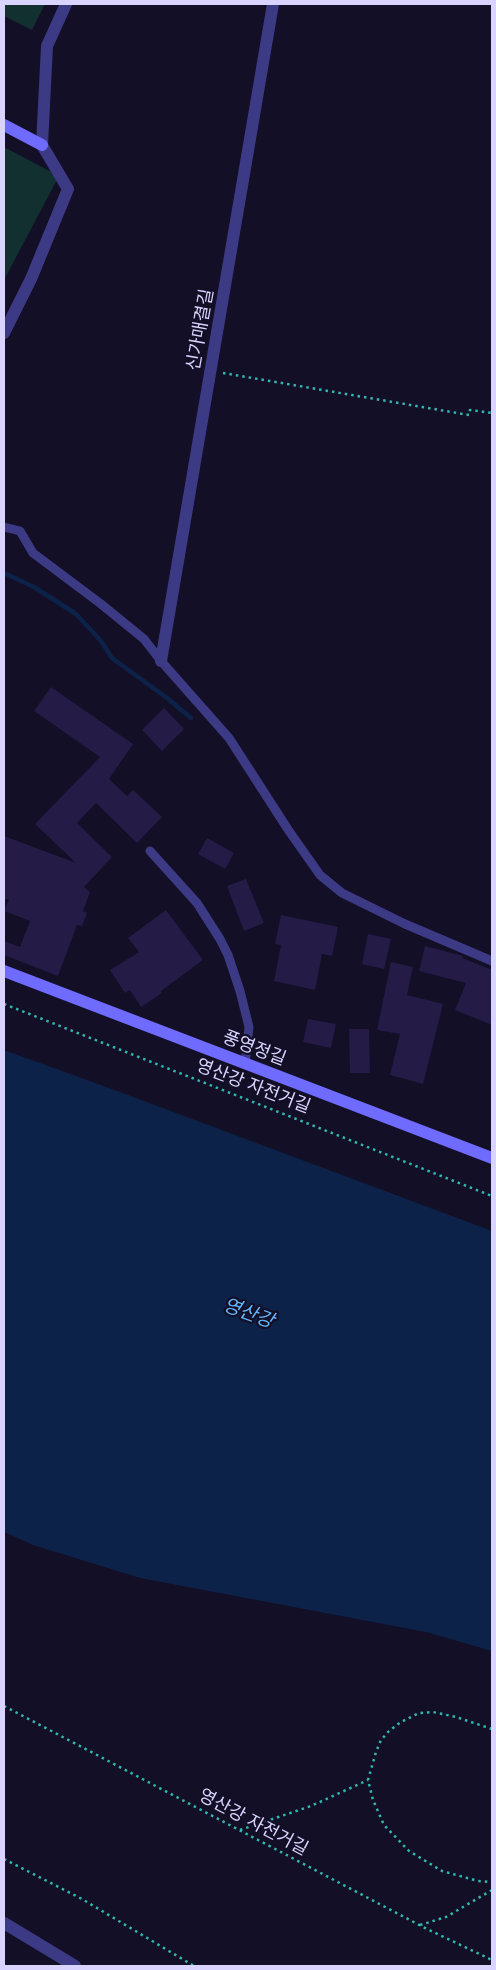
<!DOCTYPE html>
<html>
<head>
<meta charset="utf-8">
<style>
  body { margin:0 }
  #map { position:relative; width:496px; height:1970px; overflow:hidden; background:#130f26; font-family:"DM Sans",sans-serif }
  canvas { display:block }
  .frame { position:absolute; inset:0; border:5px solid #d9d4ff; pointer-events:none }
</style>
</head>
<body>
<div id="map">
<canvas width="496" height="1970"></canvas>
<div class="frame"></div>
</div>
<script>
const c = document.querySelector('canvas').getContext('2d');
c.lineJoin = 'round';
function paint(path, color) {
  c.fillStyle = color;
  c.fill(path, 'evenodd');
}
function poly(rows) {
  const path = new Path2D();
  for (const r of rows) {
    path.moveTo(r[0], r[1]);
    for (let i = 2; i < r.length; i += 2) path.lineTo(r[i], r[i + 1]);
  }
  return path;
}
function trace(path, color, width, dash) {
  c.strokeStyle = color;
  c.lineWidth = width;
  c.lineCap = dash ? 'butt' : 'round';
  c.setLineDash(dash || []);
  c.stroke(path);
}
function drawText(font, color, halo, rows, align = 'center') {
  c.font = font + ' "DM Sans","Noto Sans KR",sans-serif';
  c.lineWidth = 4.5;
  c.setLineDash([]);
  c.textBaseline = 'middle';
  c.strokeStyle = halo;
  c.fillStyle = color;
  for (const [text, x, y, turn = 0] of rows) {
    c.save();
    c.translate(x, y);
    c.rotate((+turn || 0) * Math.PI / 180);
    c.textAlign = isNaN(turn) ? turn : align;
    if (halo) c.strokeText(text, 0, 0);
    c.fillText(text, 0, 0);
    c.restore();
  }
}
paint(poly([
  [4,4,45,4,32,30,4,16],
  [4,147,59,176,4,280]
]), '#12302f');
paint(poly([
  [4,1050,112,1089,492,1231,492,1651,426,1632,140,1578,33,1545,4,1532]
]), '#0c2248');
trace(poly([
  [4,573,34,587,76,614,101,641,112,658,167,698,191,718]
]), '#0c2248', 4.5);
paint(poly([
  [51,687,133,744,109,779,127,796,133,790,162,817,137,843,96,803,77,823,112,857,84,887,90,892,83,911,87,913,82,926,77,925,58,976,4,955,4,941,20,947,30,921,4,911,9,900,4,898,4,836,76,863,35,824,100,757,34,711],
  [164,708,184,729,162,751,142,730],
  [207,838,234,853,225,869,198,854],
  [246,879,264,923,244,931,227,886],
  [166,910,203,960,161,991,162,993,141,1007,130,990,125,993,110,970,139,952,128,938],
  [281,915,338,927,332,956,322,954,315,990,274,981,281,945,275,944],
  [368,934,391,939,384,969,362,964],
  [425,946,463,956,462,958,492,970,492,1025,455,1010,466,983,419,971],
  [391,962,413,967,407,995,443,1004,423,1084,390,1075,400,1034,377,1030],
  [308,1019,336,1024,331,1048,303,1042],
  [349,1029,369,1029,370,1073,350,1073]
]), '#241b47');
trace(poly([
  [223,373,469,415,470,410,492,413],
  [4,1004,492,1196],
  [4,1706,425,1928,492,1960],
  [492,1729,456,1717,433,1712,419,1713,401,1722,389,1731,381,1740,376,1752,368,1780,373,1800,384,1825,409,1851,442,1871,478,1881,492,1882],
  [240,1830,311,1806,368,1780],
  [4,1859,82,1899,194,1966],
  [420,1925,446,1917,492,1890]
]), '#2fb8b0', 2.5, [2.5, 4]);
trace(poly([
  [4,527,20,531,33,553,101,604,144,639,161,661,229,738,289,831,320,875,342,893,405,924,492,961],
  [150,851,197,903,220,939,228,955,240,991,249,1027,245,1064]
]), '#3d3a85', 9);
trace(poly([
  [4,333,31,279,68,189,42,145,47,46,66,4],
  [161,661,273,4],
  [4,1923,75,1966]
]), '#3d3a85', 12);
trace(poly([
  [4,125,42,145],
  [4,971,492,1158]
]), '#6f6bff', 12);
drawText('18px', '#d9d4ff', '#130f26', [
  ["신가매결길",201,330,-80],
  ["풍영정길",254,1049,21],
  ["영산강 자전거길",253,1087,21],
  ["영산강 자전거길",253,1823,28]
]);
drawText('italic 19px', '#62b6ff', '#130f26', [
  ["영산강",248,1314,20]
]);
</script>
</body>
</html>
